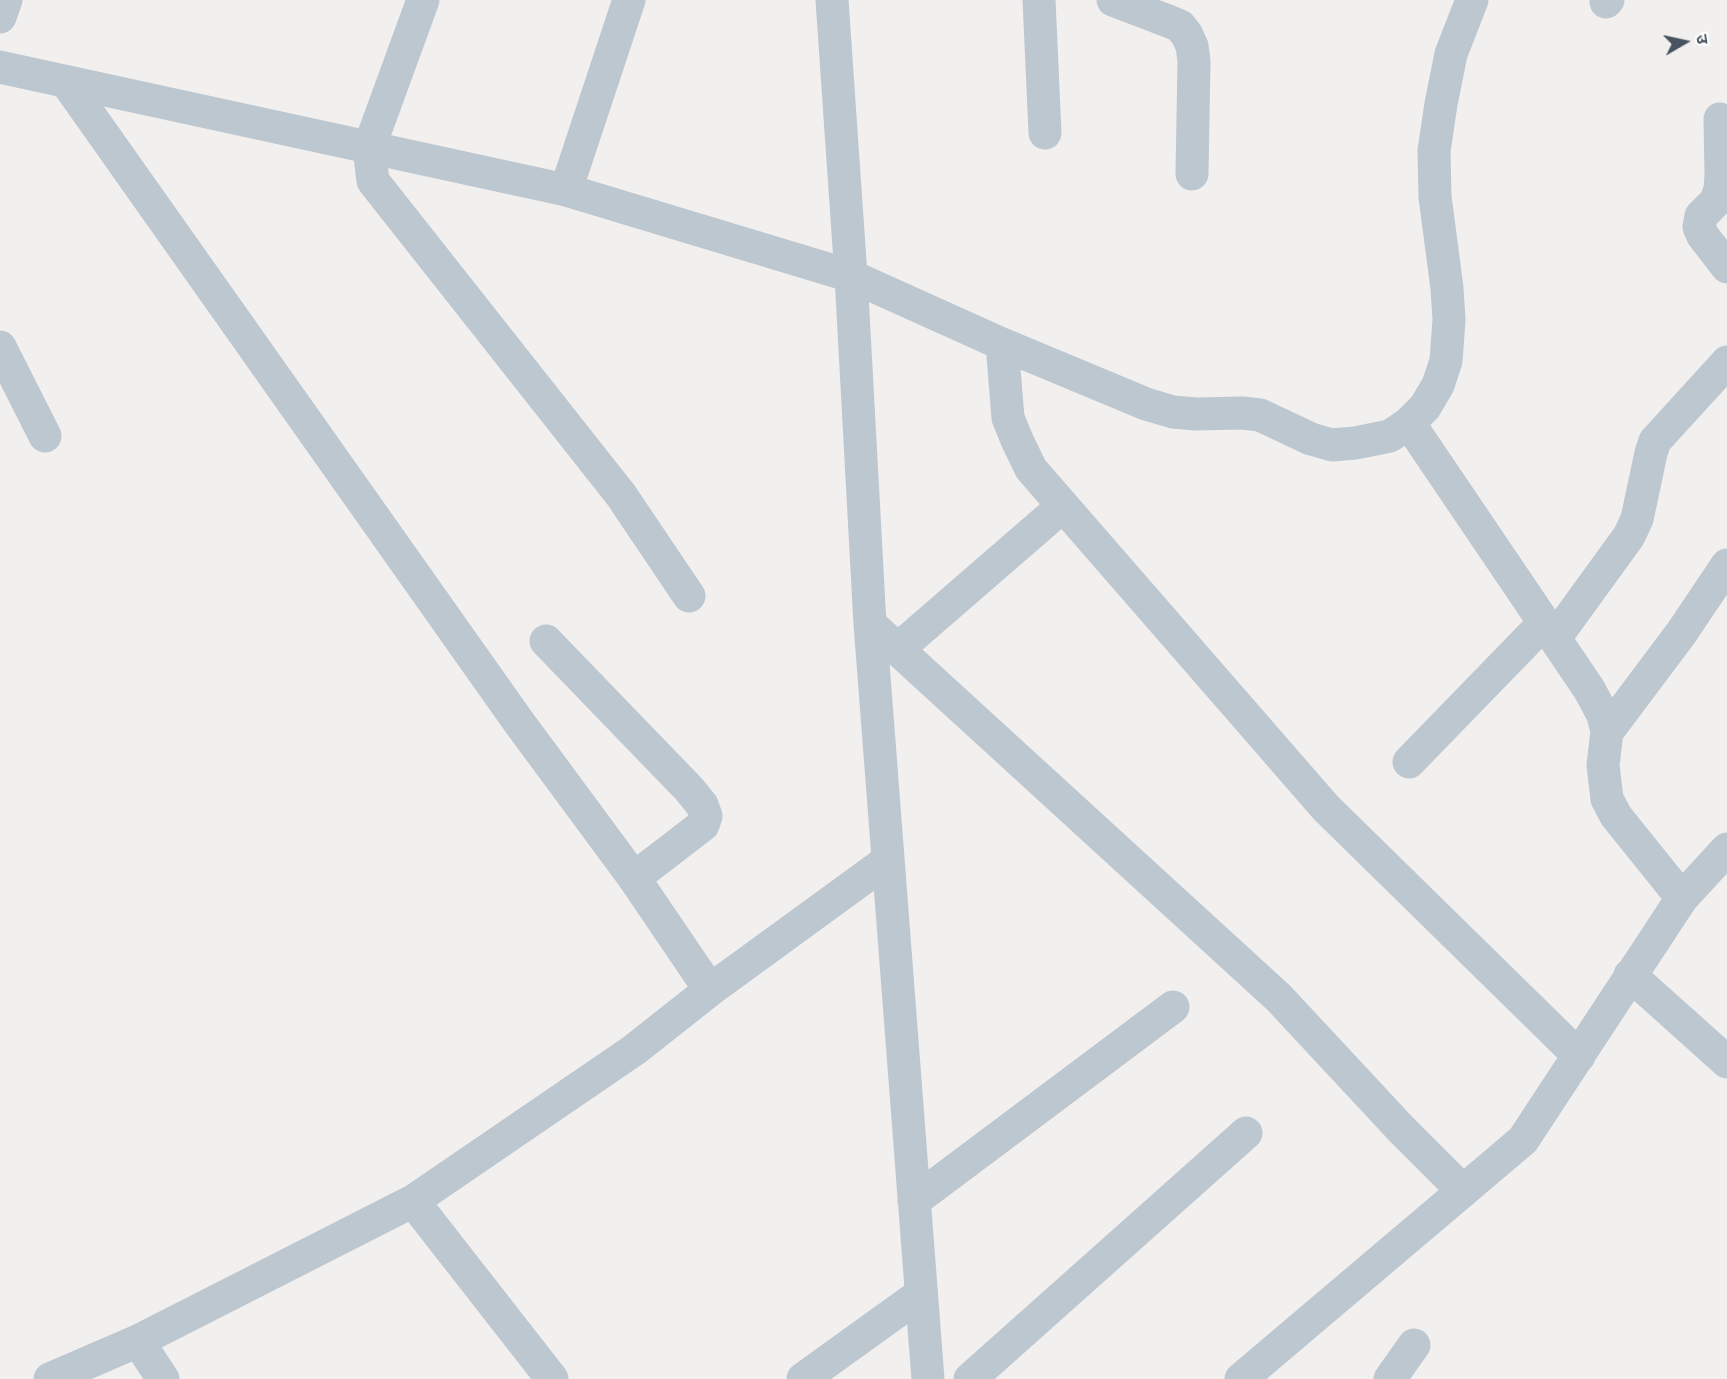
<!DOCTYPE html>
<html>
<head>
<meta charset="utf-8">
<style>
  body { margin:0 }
  #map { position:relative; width:1727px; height:1379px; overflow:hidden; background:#f2efef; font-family:Quicksand,"Noto Sans Devanagari",sans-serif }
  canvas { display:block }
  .north { position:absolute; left:1655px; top:12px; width:60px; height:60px; -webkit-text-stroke:4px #fff; paint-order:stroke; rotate:81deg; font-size:16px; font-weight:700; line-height:24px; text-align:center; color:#47535e }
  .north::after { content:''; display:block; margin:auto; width:21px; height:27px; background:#47535e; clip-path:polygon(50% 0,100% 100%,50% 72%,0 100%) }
</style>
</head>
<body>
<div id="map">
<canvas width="1727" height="1379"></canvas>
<div class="north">उ</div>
</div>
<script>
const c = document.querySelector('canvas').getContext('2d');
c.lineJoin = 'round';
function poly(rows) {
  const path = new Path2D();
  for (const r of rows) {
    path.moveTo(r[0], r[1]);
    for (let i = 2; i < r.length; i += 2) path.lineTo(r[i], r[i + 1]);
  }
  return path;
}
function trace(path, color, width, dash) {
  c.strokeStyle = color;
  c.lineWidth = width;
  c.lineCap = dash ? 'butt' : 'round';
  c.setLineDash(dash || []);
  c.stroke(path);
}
trace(poly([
  [423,0,369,148,373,181,621,495,689,596],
  [832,0,851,276,870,624,928,1379],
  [1039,0,1045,133],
  [1113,0,1168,21,1180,26,1187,35,1192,46,1194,61,1192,174],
  [1606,2,1608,0],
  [0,17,6,0],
  [0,67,566,190,851,276,1002,344,1146,404,1173,412,1196,414,1242,413,1260,415,1311,439,1332,445,1355,443,1390,436,1409,423,1425,407,1438,385,1446,361,1449,320,1447,288,1435,197,1434,151,1441,104,1451,54,1472,0],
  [67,83,518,721,634,878,710,990],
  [1720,119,1721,174,1720,189,1716,201,1701,216,1699,227,1703,236,1727,267],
  [566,190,629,0],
  [1002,344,1008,418,1017,440,1031,469,1326,808,1579,1056],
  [0,347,45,436],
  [1409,423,1589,689,1603,715,1607,732,1603,765,1607,799,1616,816,1682,898],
  [870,624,1279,998,1401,1129,1463,1191],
  [1555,638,1629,536,1637,519,1651,453,1655,441,1727,362],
  [546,641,689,789,702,805,706,816,703,825,634,878],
  [898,649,1063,506],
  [1607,732,1682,632,1727,565],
  [1409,762,1544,623],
  [1630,975,1727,1062],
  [413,1201,552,1379],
  [914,1201,1173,1007],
  [138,1341,163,1379],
  [50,1379,138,1341,413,1201,634,1050,710,990,887,861],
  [803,1379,921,1294],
  [970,1379,1246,1133],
  [1241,1379,1523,1140,1682,898,1727,849],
  [1390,1379,1414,1345]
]), '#bdc7cf', 33);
</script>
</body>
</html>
